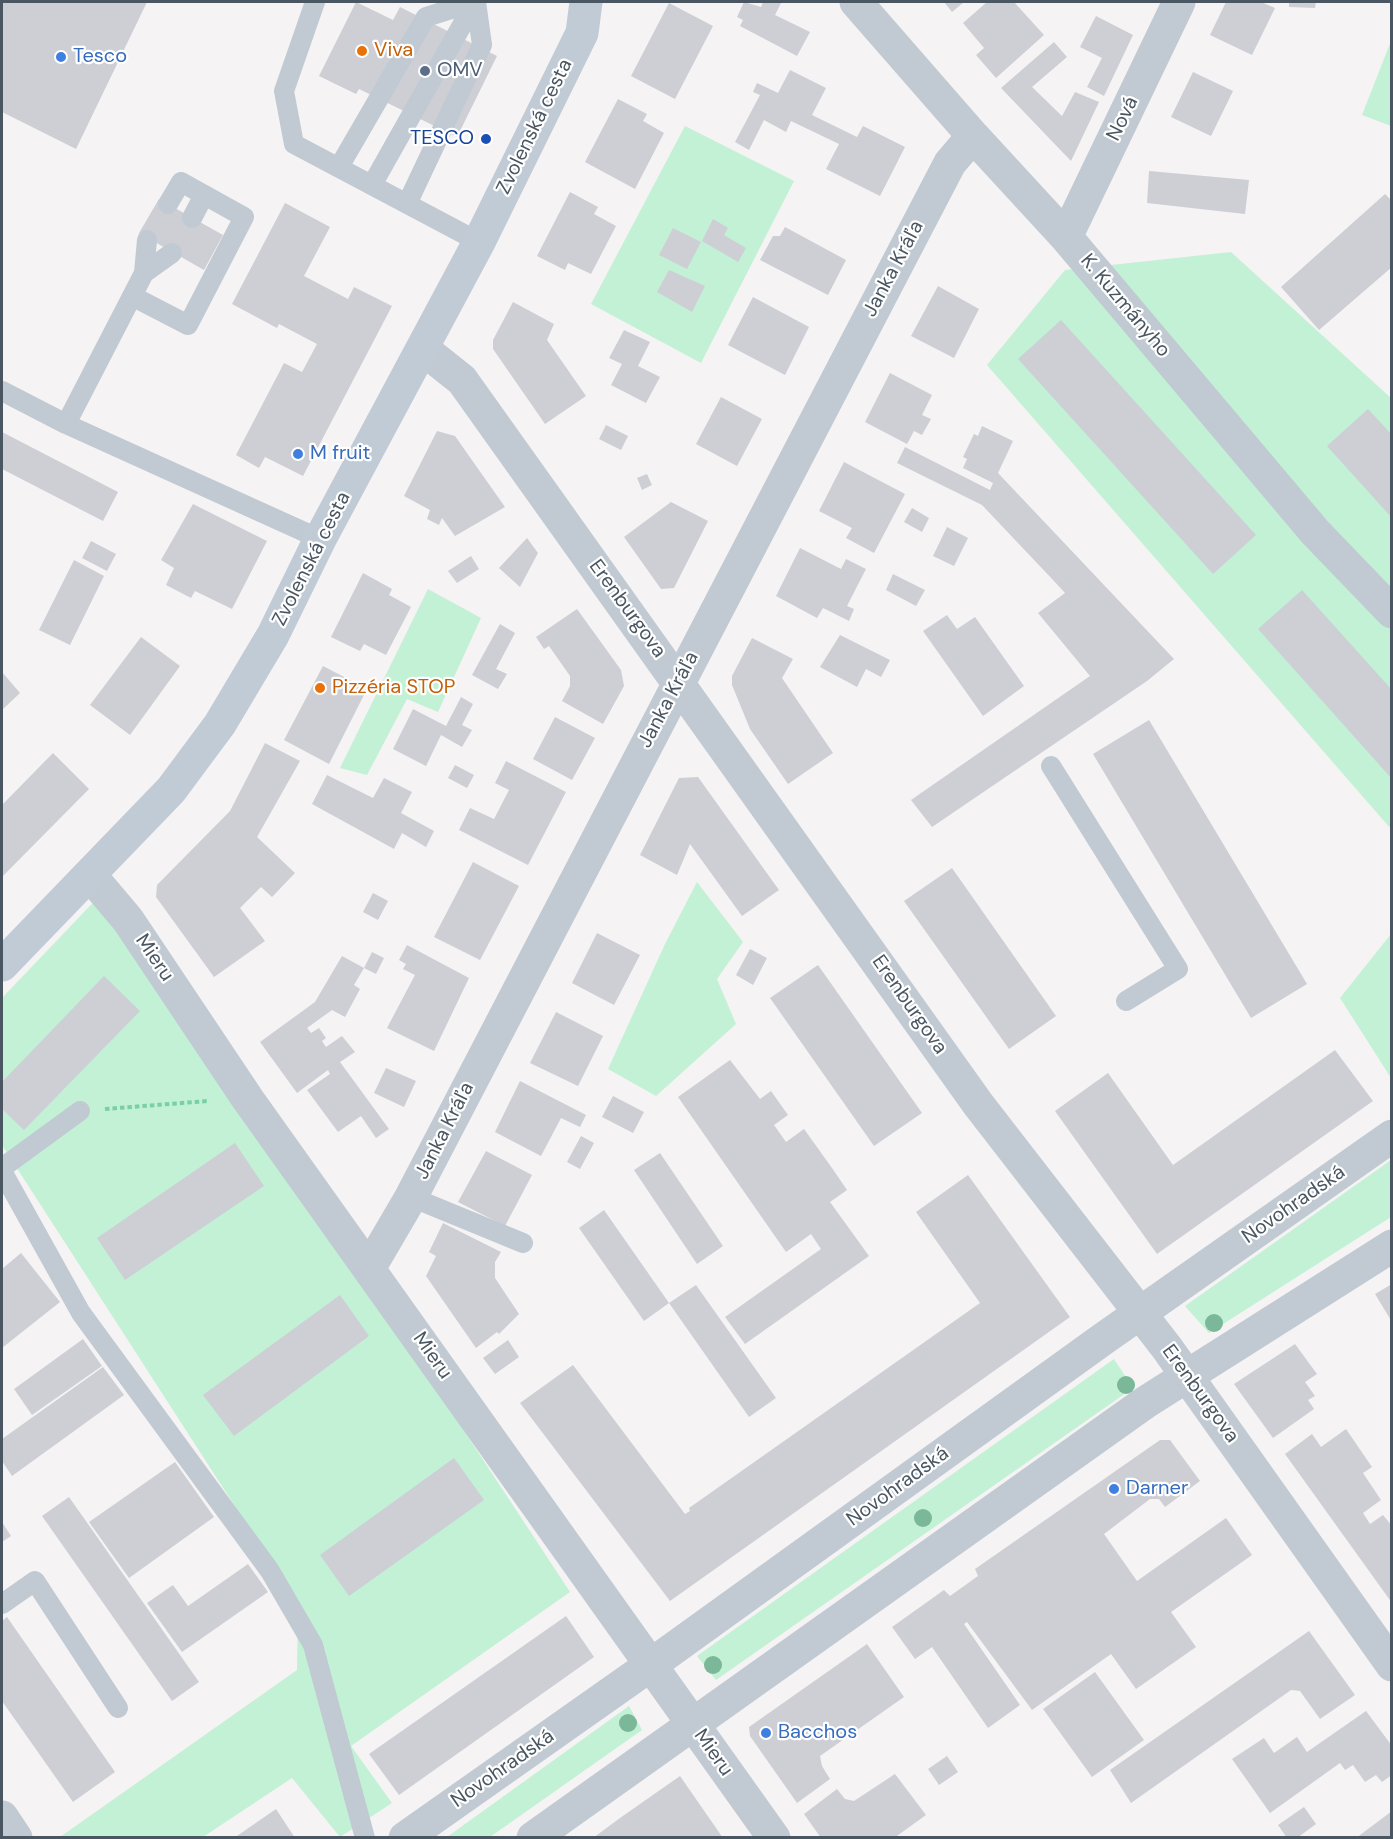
<!DOCTYPE html>
<html>
<head>
<meta charset="utf-8">
<style>
  body { margin:0 }
  #map { position:relative; width:1393px; height:1839px; overflow:hidden; background:#f5f3f3; font-family:"DM Sans",sans-serif }
  canvas { display:block }
  .frame { position:absolute; inset:0; border:3px solid #4a5661; pointer-events:none }
</style>
</head>
<body>
<div id="map">
<canvas width="1393" height="1839"></canvas>
<div class="frame"></div>
</div>
<script>
const c = document.querySelector('canvas').getContext('2d');
c.lineJoin = 'round';
function paint(path, color) {
  c.fillStyle = color;
  c.fill(path, 'evenodd');
}
function poly(rows) {
  const path = new Path2D();
  for (const r of rows) {
    path.moveTo(r[0], r[1]);
    for (let i = 2; i < r.length; i += 2) path.lineTo(r[i], r[i + 1]);
  }
  return path;
}
function trace(path, color, width, dash) {
  c.strokeStyle = color;
  c.lineWidth = width;
  c.lineCap = dash ? 'butt' : 'round';
  c.setLineDash(dash || []);
  c.stroke(path);
}
function drawText(font, color, halo, rows, align = 'center') {
  c.font = font + ' "DM Sans",sans-serif';
  c.lineWidth = 4.5;
  c.setLineDash([]);
  c.textBaseline = 'middle';
  c.strokeStyle = halo;
  c.fillStyle = color;
  for (const [text, x, y, turn = 0] of rows) {
    c.save();
    c.translate(x, y);
    c.rotate((+turn || 0) * Math.PI / 180);
    c.textAlign = isNaN(turn) ? turn : align;
    if (halo) c.strokeText(text, 0, 0);
    c.fillText(text, 0, 0);
    c.restore();
  }
}
paint(poly([
  [1391,41,1392,126,1391,126,1362,115],
  [685,126,794,181,701,363,591,304],
  [1231,252,1391,398,1391,829,987,365,1065,270],
  [428,589,481,618,438,712,407,699,367,775,340,768],
  [697,882,743,942,717,979,736,1024,656,1096,608,1069,665,944],
  [107,888,570,1592,351,1746,392,1803,340,1837,292,1778,203,1837,60,1837,297,1670,298,1604,2,1145,2,998],
  [1391,934,1391,1078,1340,998],
  [1391,1160,1391,1217,1209,1333,1185,1306],
  [1114,1359,1133,1388,716,1680,697,1656],
  [629,1706,642,1730,490,1837,447,1837]
]), '#c3f1d5');
paint(poly([
  [2,2,147,2,76,149,2,112],
  [356,2,393,20,400,7,497,56,457,137,359,89,356,94,319,76],
  [744,2,761,7,763,2,778,2,781,3,775,15,810,32,797,56,740,26,743,20,737,17],
  [944,2,964,2,952,12],
  [987,2,1014,2,1044,35,996,78,976,55,984,48,963,23],
  [1226,2,1261,2,1275,8,1252,55,1210,35],
  [1289,2,1316,2,1315,8,1289,7],
  [669,3,713,26,675,99,631,76],
  [1096,16,1133,35,1104,96,1087,87,1102,58,1080,47],
  [1054,42,1067,57,1032,87,1062,116,1075,92,1099,102,1071,161,1001,88],
  [790,70,826,88,812,115,857,137,863,126,905,147,880,196,826,169,839,144,791,121,786,132,764,120,749,150,735,142,760,95,753,92,757,83,778,93],
  [1193,72,1233,91,1211,136,1171,117],
  [618,99,647,114,643,121,664,133,635,189,585,162],
  [1149,171,1249,180,1245,214,1147,203],
  [570,192,598,207,594,214,616,226,591,274,568,263,565,270,537,256],
  [1385,194,1392,201,1392,267,1319,330,1281,287],
  [159,199,223,235,204,270,139,233],
  [285,203,330,227,304,276,348,299,354,287,392,306,303,476,265,457,259,468,236,455,284,363,302,372,317,344,279,324,277,328,232,304],
  [713,219,728,228,724,235,746,248,738,262,702,241],
  [785,227,846,260,828,295,760,260,773,236,780,236],
  [673,228,701,242,687,269,659,255],
  [669,270,705,286,692,312,657,292],
  [938,286,979,309,954,358,911,336],
  [753,297,809,327,785,375,728,345],
  [513,302,554,324,547,340,586,396,545,424,493,349,493,340],
  [1061,320,1256,535,1213,574,1018,359],
  [624,330,650,342,638,366,660,377,646,403,611,385,622,364,609,358],
  [890,373,932,395,922,415,931,419,922,435,914,431,907,444,865,422],
  [721,397,762,419,737,466,696,444],
  [1368,409,1392,435,1392,518,1327,446],
  [606,425,628,436,621,450,599,439],
  [982,426,1013,441,998,473,1174,659,1147,681,932,827,911,800,1090,676,1038,613,1065,593,1053,580,982,505,897,463,905,447,990,490,993,483,963,468,967,459,963,457,974,434,978,436],
  [437,431,455,436,505,507,455,536,442,518,439,525,427,519,430,510,404,496],
  [2,432,118,492,103,521,2,469],
  [844,462,905,494,874,553,846,538,852,528,819,511],
  [647,474,652,485,642,490,637,478],
  [671,502,708,521,674,588,661,589,624,537],
  [193,504,267,541,232,609,195,591,191,598,166,585,174,568,161,560],
  [912,508,929,518,922,532,904,522],
  [947,527,968,538,954,566,933,556],
  [527,538,538,553,520,587,499,568],
  [91,541,116,554,107,571,82,558],
  [800,548,841,569,846,559,866,569,847,606,854,609,849,621,823,608,817,618,776,596],
  [471,556,479,569,457,583,448,571],
  [74,560,104,576,70,645,39,630],
  [363,573,392,589,389,595,411,607,386,655,364,644,360,651,331,637],
  [893,574,925,590,916,606,886,590],
  [1302,590,1392,690,1392,779,1258,629],
  [577,609,621,670,624,686,603,724,562,701,570,686,570,676,549,646,544,649,536,637],
  [947,615,957,629,975,617,1024,686,983,716,923,631],
  [500,624,515,633,496,669,507,674,498,689,472,675],
  [840,635,890,660,881,677,866,669,857,687,820,667],
  [141,637,180,666,130,735,90,705],
  [752,638,793,659,782,678,833,753,788,784,750,729,732,685,732,676],
  [323,666,367,689,329,764,284,740],
  [2,672,20,693,2,710],
  [461,697,473,704,462,725,472,730,462,747,441,735,426,766,393,749,413,709,446,726],
  [555,717,595,738,572,780,533,759],
  [1149,720,1307,984,1251,1018,1093,754],
  [265,743,300,761,257,837,295,873,272,897,261,887,240,908,265,941,214,977,156,897,157,885,230,811],
  [53,753,89,789,2,877,2,805],
  [506,761,566,792,528,865,459,830,470,808,494,819,509,790,495,783],
  [455,765,474,775,467,788,448,778],
  [327,775,373,798,384,778,412,792,401,813,434,831,426,847,402,833,394,849,312,804],
  [698,777,779,890,742,916,690,844,677,875,640,855,679,778],
  [473,862,519,886,480,960,434,937],
  [952,868,1056,1016,1009,1049,904,901],
  [373,893,388,901,378,920,363,912],
  [597,933,640,955,614,1005,572,983],
  [407,945,469,978,434,1051,387,1028,415,975,403,969,406,964,399,960],
  [750,949,767,958,753,985,736,975],
  [372,952,384,958,376,974,364,968],
  [342,956,364,968,354,985,360,989,345,1017,332,1010,307,1028,311,1033,319,1028,326,1038,322,1041,326,1047,342,1036,355,1052,340,1062,389,1129,376,1138,361,1116,338,1132,307,1090,330,1074,328,1070,297,1093,260,1042,315,1002],
  [818,965,922,1113,874,1146,770,998],
  [104,976,140,1011,24,1130,2,1109,2,1082],
  [556,1012,603,1036,578,1086,530,1063],
  [1335,1050,1373,1101,1157,1254,1055,1111,1108,1073,1173,1165],
  [730,1060,760,1099,771,1091,788,1115,774,1125,786,1142,804,1129,832,1168,847,1190,830,1202,869,1256,745,1344,725,1317,821,1249,811,1234,786,1252,678,1097],
  [386,1068,416,1081,404,1107,374,1093],
  [520,1081,586,1115,580,1127,561,1118,541,1156,495,1132],
  [613,1096,644,1112,633,1133,602,1117],
  [581,1136,594,1143,580,1169,567,1162],
  [235,1143,264,1186,125,1280,97,1238],
  [486,1151,532,1175,505,1226,458,1202],
  [660,1153,723,1246,697,1264,634,1170],
  [968,1175,1070,1317,670,1601,520,1403,573,1365,685,1514,690,1511,689,1508,980,1303,916,1212],
  [604,1210,669,1303,644,1321,579,1228],
  [443,1223,501,1252,495,1262,495,1278,519,1314,499,1334,497,1332,476,1348,426,1276,436,1256,429,1252],
  [21,1253,60,1302,2,1348,2,1269],
  [1392,1284,1392,1322,1375,1294],
  [696,1285,776,1398,749,1417,669,1303],
  [340,1295,369,1336,234,1436,203,1395],
  [83,1339,102,1366,32,1415,14,1389],
  [508,1340,519,1357,495,1374,483,1358],
  [1295,1344,1317,1374,1305,1382,1315,1396,1308,1400,1314,1409,1273,1438,1234,1384],
  [103,1367,124,1395,12,1476,2,1461,2,1439],
  [1346,1429,1372,1467,1363,1473,1381,1500,1363,1513,1370,1524,1383,1515,1392,1526,1392,1603,1285,1454,1312,1434,1321,1447],
  [1160,1440,1170,1440,1200,1481,1165,1507,1159,1499,1150,1499,1104,1534,1137,1581,1226,1518,1252,1555,1171,1612,1196,1647,1136,1689,1111,1654,1032,1710,967,1622,964,1624,1020,1705,988,1728,932,1647,915,1659,892,1627,944,1590,950,1596,978,1576,975,1569],
  [454,1458,484,1500,349,1596,320,1555],
  [175,1462,214,1517,129,1578,89,1522],
  [69,1497,199,1682,172,1701,42,1516],
  [2,1522,11,1536,2,1542],
  [248,1564,268,1592,182,1652,147,1603,173,1585,188,1606],
  [566,1616,594,1657,399,1795,369,1754],
  [7,1617,115,1772,73,1802,2,1701,2,1621],
  [1309,1631,1355,1695,1320,1719,1300,1691,1291,1690,1131,1803,1110,1770],
  [867,1644,904,1697,820,1756,822,1766,830,1779,797,1803,750,1736,749,1727],
  [1095,1672,1144,1740,1092,1777,1043,1709],
  [1366,1711,1392,1746,1392,1775,1382,1782,1376,1775,1365,1782,1353,1765,1345,1770,1340,1763,1270,1813,1232,1759,1264,1738,1274,1753,1297,1737,1307,1752],
  [947,1756,958,1772,939,1785,928,1769],
  [895,1774,926,1815,894,1838,821,1838,804,1814,837,1789,845,1799,854,1801],
  [680,1776,723,1838,593,1838,620,1818],
  [1304,1807,1316,1824,1297,1838,1287,1838,1278,1825],
  [276,1809,295,1838,234,1838],
  [1392,1811,1392,1838,1356,1838]
]), '#cdcfd5');
trace(poly([
  [105,1109,208,1101]
]), '#7ad0a6', 4, [4.5, 3]);
trace(poly([
  [315,2,284,91,294,144,479,242],
  [339,167,426,17,474,2],
  [372,185,475,2],
  [407,204,482,45,476,2],
  [192,218,204,195],
  [144,273,172,253],
  [132,296,188,325,244,217,181,182,168,204],
  [2,391,66,424,320,539],
  [66,424,144,273,147,240],
  [1051,766,1178,969,1126,1001],
  [2,1168,80,1111],
  [2,1171,81,1313,270,1571,313,1645,365,1838],
  [411,1197,523,1243],
  [2,1604,35,1581,118,1708]
]), '#c1cad2', 20);
trace(poly([
  [856,2,973,136,1066,237,1315,532,1392,612],
  [1066,237,1179,2],
  [423,349,462,380,978,1104,1167,1348,1392,1665],
  [90,875,128,920,247,1098,774,1838],
  [370,1267,411,1197,950,163,973,136],
  [2,1817,16,1838],
  [405,1838,652,1664,1103,1339,1392,1136],
  [533,1838,1146,1402,1392,1246]
]), '#c1cad2', 33);
trace(poly([
  [2,965,171,790,220,724,273,635,320,539,479,242,582,33,586,2]
]), '#c1cbd6', 33);
c.fillStyle = '#7bb799';
for (const [x, y] of [
  [1214,1323],
  [1126,1385],
  [923,1518],
  [713,1665],
  [628,1723]
]) {
  c.beginPath();
  c.arc(x, y, 9, 0, 2 * Math.PI);
  c.fill();
}
for (const [x, y, r, color] of [
  [362,51,6,"#e8710a"],
  [61,57,6,"#3f7fe0"],
  [425,71,6,"#5c6f8a"],
  [486,139,6,"#1a4fb4"],
  [298,454,6,"#3f7fe0"],
  [320,688,6,"#e8710a"],
  [1114,1489,6,"#3f7fe0"],
  [766,1733,6,"#3f7fe0"]
]) {
  const dot = new Path2D();
  dot.arc(x, y, r, 0, 2 * Math.PI);
  c.fillStyle = color;
  c.fill(dot);
  trace(dot, '#fff', 2);
}
drawText('20px', '#c56008', '#fff', [
  ["Viva",374,51],
  ["Pizzéria STOP",332,688]
], 'left');
drawText('20px', '#366cbe', '#fff', [
  ["Tesco",73,57],
  ["M fruit",310,454],
  ["Darner",1126,1489],
  ["Bacchos",778,1733]
], 'left');
drawText('20px', '#4e5e75', '#fff', [
  ["OMV",437,71]
], 'left');
drawText('20px', '#4a5661', '#fff', [
  ["Nová",1123,119,-64],
  ["Zvolenská cesta",535,127,-64],
  ["Janka Kráľa",894,269,-62],
  ["K. Kuzmányho",1125,306,50],
  ["Zvolenská cesta",312,559,-63],
  ["Erenburgova",627,609,54],
  ["Janka Kráľa",669,700,-62],
  ["Mieru",154,958,56],
  ["Erenburgova",909,1005,55],
  ["Janka Kráľa",445,1131,-63],
  ["Novohradská",1294,1205,-35],
  ["Mieru",432,1356,55],
  ["Erenburgova",1200,1394,54],
  ["Novohradská",898,1487,-36],
  ["Mieru",713,1753,55],
  ["Novohradská",503,1769,-35]
]);
drawText('20px', '#164399', '#fff', [
  ["TESCO",474,139]
], 'right');
</script>
</body>
</html>
